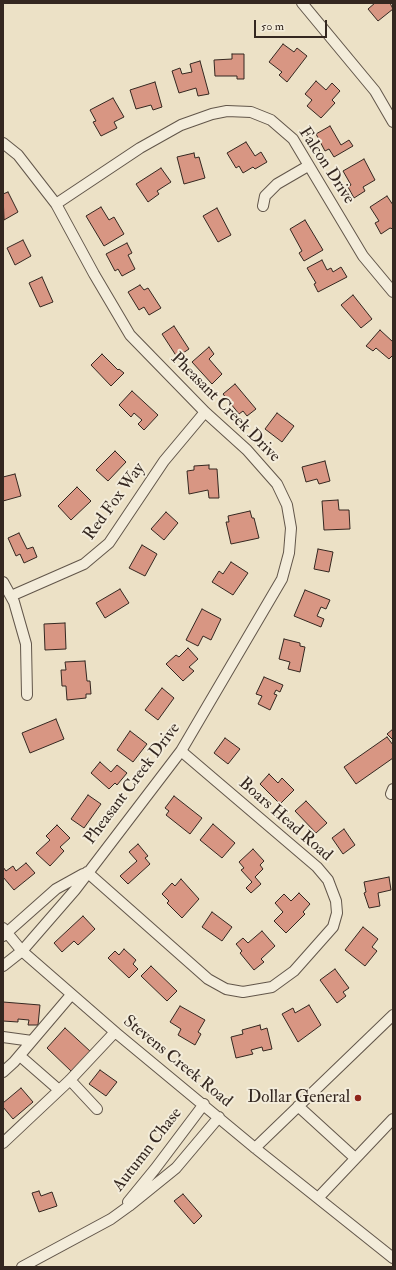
<!DOCTYPE html>
<html>
<head>
<meta charset="utf-8">
<style>
  body { margin:0 }
  #map { position:relative; width:396px; height:1270px; overflow:hidden; background:#ece1c6; font-family:"IM FELL Double Pica",serif }
  canvas { display:block }
  .frame { position:absolute; inset:0; border:4px solid #342720; pointer-events:none }
  .scale { position:absolute; left:254px; top:20px; width:73px; height:18px; box-sizing:border-box; border:2px solid #342720; border-top:0; padding-left:5px; font-size:12px; line-height:14px; white-space:nowrap; color:#342720; -webkit-text-stroke:3px #f3ecda; paint-order:stroke }
</style>
</head>
<body>
<div id="map">
<canvas width="396" height="1270"></canvas>
<div class="frame"></div>
<div class="scale">50 m</div>
</div>
<script>
const c = document.querySelector('canvas').getContext('2d');
c.lineJoin = 'round';
function paint(path, color) {
  c.fillStyle = color;
  c.fill(path, 'evenodd');
}
function poly(rows) {
  const path = new Path2D();
  for (const r of rows) {
    path.moveTo(r[0], r[1]);
    for (let i = 2; i < r.length; i += 2) path.lineTo(r[i], r[i + 1]);
  }
  return path;
}
function trace(path, color, width, dash) {
  c.strokeStyle = color;
  c.lineWidth = width;
  c.lineCap = dash ? 'butt' : 'round';
  c.setLineDash(dash || []);
  c.stroke(path);
}
function drawText(font, color, halo, rows, align = 'center') {
  c.font = font + ' "IM FELL Double Pica",serif';
  c.lineWidth = 4;
  c.setLineDash([]);
  c.textBaseline = 'middle';
  c.strokeStyle = halo;
  c.fillStyle = color;
  for (const [text, x, y, turn = 0] of rows) {
    c.save();
    c.translate(x, y);
    c.rotate((+turn || 0) * Math.PI / 180);
    c.textAlign = isNaN(turn) ? turn : align;
    if (halo) c.strokeText(text, 0, 0);
    c.fillText(text, 0, 0);
    c.restore();
  }
}
const building = poly([
  [375,3,390,3,393,9,378,21,368,9,375,3],
  [283,44,294,52,297,48,307,56,287,82,279,75,282,72,269,62,283,44],
  [232,54,244,54,244,79,237,79,237,76,215,76,214,60,232,59,232,54],
  [200,61,209,94,198,96,196,88,179,93,172,71,180,68,182,74,192,72,190,64,200,61],
  [316,81,326,90,332,83,340,91,332,100,335,103,321,118,307,106,312,100,305,94,316,81],
  [155,82,162,107,153,110,151,105,136,109,130,90,155,82],
  [113,98,124,117,114,122,117,128,101,136,93,122,96,121,90,110,113,98],
  [330,126,341,145,349,140,353,146,334,157,329,149,325,151,316,134,330,126],
  [246,142,255,156,261,152,267,162,255,169,253,167,243,173,239,166,236,168,227,153,246,142],
  [194,153,195,158,199,157,205,178,184,184,177,157,194,153],
  [364,159,375,180,363,187,365,191,354,198,348,187,351,185,343,171,364,159],
  [161,168,171,182,157,191,159,194,148,202,136,184,161,168],
  [8,192,18,212,4,220,3,194,8,192],
  [387,196,393,205,393,229,390,228,381,234,375,223,379,221,370,207,387,196],
  [101,207,109,220,114,217,124,234,104,246,86,216,101,207],
  [217,208,231,235,218,242,203,216,217,208],
  [305,220,323,250,304,261,299,253,302,251,290,229,305,220],
  [23,240,31,256,15,265,7,248,23,240],
  [127,243,132,253,128,255,135,269,122,276,118,269,115,271,106,254,127,243],
  [322,260,327,270,331,268,333,272,341,267,347,277,318,292,314,284,316,283,307,268,322,260],
  [42,277,53,302,40,307,29,283,42,277],
  [140,285,144,290,148,288,161,308,149,315,144,307,139,310,128,292,140,285],
  [353,295,372,319,361,328,341,305,353,295],
  [174,326,189,349,177,357,162,334,174,326],
  [380,330,393,342,393,355,389,359,376,348,373,351,366,346,380,330],
  [209,347,214,354,209,359,222,374,212,384,192,362,209,347],
  [102,354,118,370,119,369,124,373,111,386,91,365,102,354],
  [235,384,256,409,247,416,243,411,239,414,223,394,235,384],
  [132,391,158,415,144,430,138,424,142,420,134,413,131,417,119,405,132,391],
  [277,413,294,426,282,442,265,429,277,413],
  [115,451,126,462,108,481,96,470,115,451],
  [325,461,330,481,319,484,317,479,306,482,302,467,325,461],
  [209,465,209,469,217,469,219,498,209,498,208,490,189,494,187,471,194,470,194,466,209,465],
  [15,474,21,496,3,501,3,477,15,474],
  [77,487,91,501,71,520,58,506,77,487],
  [338,500,339,510,349,510,350,529,324,530,322,501,338,500],
  [250,511,252,518,254,518,259,538,231,544,226,522,229,522,228,516,250,511],
  [166,512,178,523,164,540,151,529,166,512],
  [19,533,27,549,33,547,37,557,24,563,20,554,16,556,8,538,19,533],
  [142,545,157,554,145,576,129,568,142,545],
  [318,549,333,552,329,572,314,569,318,549],
  [231,562,248,573,233,595,212,582,219,571,223,574,231,562],
  [120,589,129,603,105,618,96,603,120,589],
  [305,590,330,600,326,609,321,607,317,616,324,619,321,627,294,616,305,590],
  [202,609,221,619,211,640,203,636,198,646,186,640,202,609],
  [65,623,66,649,45,650,44,624,65,623],
  [284,639,300,643,300,646,305,647,300,672,288,669,290,662,279,659,284,639],
  [188,648,198,659,189,667,194,671,183,681,166,664,176,655,179,657,188,648],
  [85,661,87,681,90,681,91,694,86,694,86,698,67,700,66,686,62,686,61,670,66,670,65,662,85,661],
  [264,677,283,685,280,692,276,690,274,694,277,695,270,710,258,704,262,696,256,694,264,677],
  [162,688,174,698,158,720,145,710,162,688],
  [56,719,64,739,30,753,22,733,56,719],
  [393,729,393,740,387,734,393,729],
  [130,731,147,744,133,762,117,750,130,731],
  [387,737,393,745,393,758,356,784,344,767,387,737],
  [225,738,240,749,228,764,214,753,225,738],
  [100,762,111,772,117,765,127,773,117,785,115,783,109,789,91,773,100,762],
  [269,774,278,783,282,778,294,790,280,804,260,784,269,774],
  [88,795,101,804,84,828,71,819,88,795],
  [174,796,202,818,190,834,166,815,169,811,165,808,174,796],
  [306,801,327,823,316,833,295,811,306,801],
  [213,824,235,843,222,858,200,840,213,824],
  [57,825,70,838,60,847,64,851,50,866,36,853,50,840,46,836,57,825],
  [344,829,355,845,343,854,332,838,344,829],
  [138,844,148,856,145,858,150,864,128,884,120,876,137,861,129,852,138,844],
  [253,849,264,861,260,865,263,869,255,877,261,884,251,893,246,888,252,882,241,870,244,868,239,862,253,849],
  [26,863,35,873,14,890,3,877,3,867,6,871,13,866,16,871,26,863],
  [389,877,391,890,378,893,380,906,369,908,364,893,366,892,364,882,389,877],
  [181,879,199,899,182,918,167,903,169,901,162,894,172,883,175,886,181,879],
  [299,893,310,904,303,912,305,914,286,933,274,921,283,912,275,903,284,894,291,901,299,893],
  [212,912,232,927,222,941,202,927,212,912],
  [83,916,95,929,78,945,74,941,62,952,54,943,83,916],
  [363,927,378,939,372,947,377,951,365,966,345,950,363,927],
  [262,931,275,946,261,959,264,962,254,970,240,953,242,951,236,944,243,938,248,943,262,931],
  [124,949,136,960,133,964,138,969,129,978,108,958,115,951,119,955,124,949],
  [151,966,177,991,167,1001,141,976,151,966],
  [335,969,349,988,343,992,346,996,337,1003,320,980,335,969],
  [3,1002,40,1005,38,1025,28,1025,29,1020,18,1019,18,1022,3,1021,3,1002],
  [309,1005,321,1025,298,1042,282,1014,293,1008,295,1013,309,1005],
  [180,1006,205,1020,198,1032,201,1034,195,1045,178,1035,181,1029,170,1022,180,1006],
  [260,1025,261,1030,267,1028,272,1049,263,1051,262,1047,251,1050,253,1054,236,1058,231,1037,243,1034,242,1030,260,1025],
  [65,1028,91,1052,72,1072,47,1048,65,1028],
  [100,1070,117,1082,106,1096,89,1084,100,1070],
  [21,1088,33,1102,13,1119,3,1107,3,1103,21,1088],
  [39,1191,41,1196,52,1192,57,1206,39,1212,32,1193,39,1191],
  [183,1194,202,1216,194,1224,174,1201,183,1194]
]);
paint(building, '#d89683');
trace(building, '#342720', 1);
const minor = poly([
  [302,3,375,91,393,122],
  [3,143,18,155,56,204,94,274,130,335,205,412,247,450,277,484,287,505,291,528,289,553,282,579,181,751,75,890,22,951,3,966],
  [56,204,140,148,181,125,212,114,227,111,251,112,271,120,293,139,363,256,393,292],
  [263,206,265,196,277,184,308,166],
  [3,582,14,602,26,644,27,695],
  [11,596,84,564,109,543,164,461,205,412],
  [391,794,393,789],
  [87,872,208,979,226,989,243,992,272,987,294,971,333,927,337,913,336,901,328,880,317,867,181,751],
  [3,928,22,951,115,1032,255,1148,393,1258],
  [3,936,56,889,83,874],
  [3,1037,32,1041],
  [20,1056,59,1090],
  [3,1072,14,1062,71,995],
  [70,1080,97,1109],
  [298,1106,355,1158],
  [3,1143,70,1080,115,1032],
  [255,1148,393,1015],
  [318,1198,393,1119],
  [128,1202,155,1169,204,1104],
  [22,1267,111,1219,129,1206,176,1168,219,1117]
]);
trace(minor, '#62564a', 12);
trace(minor, '#f3ecda', 10);
for (const [x, y, r, color] of [
  [358,1098,4,"#8f2418"]
]) {
  const dot = new Path2D();
  dot.arc(x, y, r, 0, 2 * Math.PI);
  c.fillStyle = color;
  c.fill(dot);
  trace(dot, '#f3ecda', 1.5);
}
drawText('17px', '#342720', '#f3ecda', [
  ["Falcon Drive",326,166,57],
  ["Pheasant Creek Drive",225,408,45],
  ["Red Fox Way",115,502,-54],
  ["Pheasant Creek Drive",133,784,-53],
  ["Boars Head Road",285,820,41],
  ["Stevens Creek Road",177,1062,39],
  ["Autumn Chase",148,1150,-52]
]);
drawText('17px', '#342720', '#f3ecda', [
  ["Dollar General",350,1098]
], 'right');
</script>
</body>
</html>
